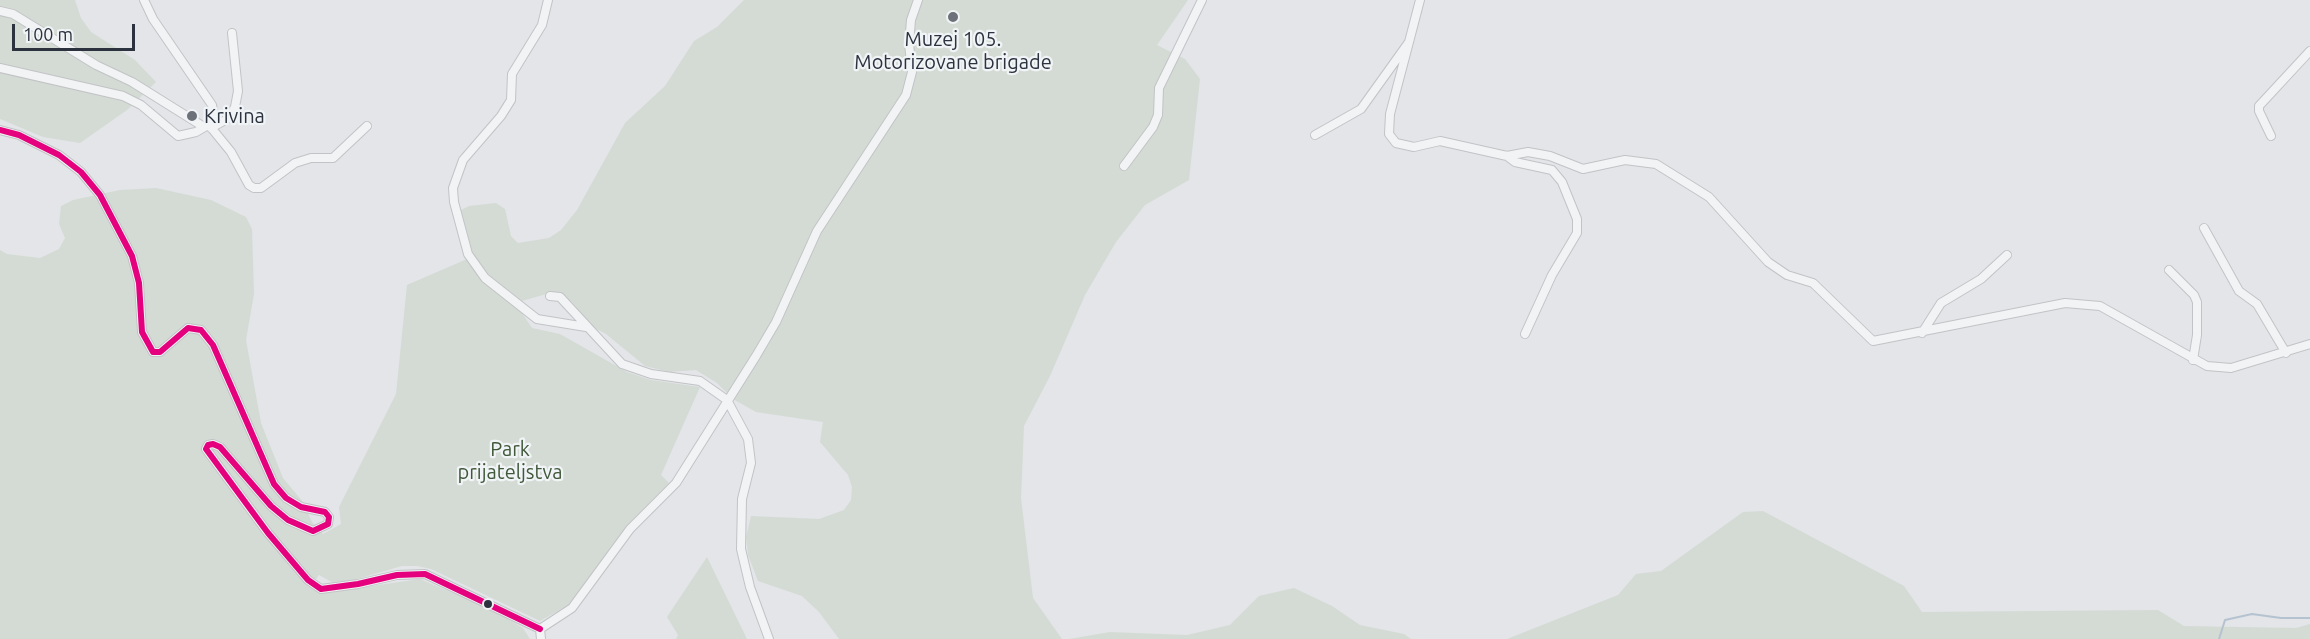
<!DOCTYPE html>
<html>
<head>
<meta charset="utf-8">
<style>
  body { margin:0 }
  #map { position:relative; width:2310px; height:639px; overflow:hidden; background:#e3e5e8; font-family:Ubuntu,sans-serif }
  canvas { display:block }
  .scale { position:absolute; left:12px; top:24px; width:123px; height:27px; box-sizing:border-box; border:3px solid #2c333f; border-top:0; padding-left:8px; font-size:18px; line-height:21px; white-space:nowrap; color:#2c333f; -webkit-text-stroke:4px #f1f4f6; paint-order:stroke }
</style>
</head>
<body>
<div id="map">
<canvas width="2310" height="639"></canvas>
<div class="scale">100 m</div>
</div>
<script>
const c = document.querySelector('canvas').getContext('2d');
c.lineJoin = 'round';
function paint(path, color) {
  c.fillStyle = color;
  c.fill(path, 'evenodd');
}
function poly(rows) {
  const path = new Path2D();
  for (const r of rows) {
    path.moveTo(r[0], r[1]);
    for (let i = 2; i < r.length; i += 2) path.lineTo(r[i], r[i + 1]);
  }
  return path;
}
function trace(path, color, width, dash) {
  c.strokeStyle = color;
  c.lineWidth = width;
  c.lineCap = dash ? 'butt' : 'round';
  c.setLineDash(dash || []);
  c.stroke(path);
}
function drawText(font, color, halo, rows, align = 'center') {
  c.font = font + ' Ubuntu,sans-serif';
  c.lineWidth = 4.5;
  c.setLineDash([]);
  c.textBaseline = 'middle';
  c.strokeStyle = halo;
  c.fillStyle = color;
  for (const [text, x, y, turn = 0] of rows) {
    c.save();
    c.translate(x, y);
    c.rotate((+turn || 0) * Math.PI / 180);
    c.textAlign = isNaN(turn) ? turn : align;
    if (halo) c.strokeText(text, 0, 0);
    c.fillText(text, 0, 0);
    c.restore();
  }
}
paint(poly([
  [0,0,75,0,81,18,91,32,135,60,156,82,127,110,80,143,43,137,0,119],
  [744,0,1188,0,1157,45,1185,59,1200,79,1189,180,1145,205,1116,242,1085,295,1050,376,1024,426,1021,498,1033,598,1062,639,839,639,819,612,802,596,758,581,748,555,746,537,751,516,819,519,844,510,851,500,852,487,848,475,820,442,823,422,756,412,733,399,717,383,696,370,669,372,645,366,606,334,590,326,572,302,560,295,546,294,522,301,490,276,473,254,461,210,469,206,496,203,505,209,511,236,518,243,549,238,561,230,577,210,625,123,665,86,694,41,717,27],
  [156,188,211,200,246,217,252,229,254,294,246,340,261,423,283,478,303,502,312,522,323,534,341,524,339,507,396,394,407,285,467,259,478,276,518,307,532,328,560,334,627,372,651,380,700,387,661,475,669,483,627,525,570,604,540,621,431,569,417,566,402,566,350,581,332,582,319,575,311,586,322,593,420,579,495,611,523,628,530,639,0,639,0,250,7,254,40,258,59,249,65,238,59,224,61,206,73,200,120,190],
  [1763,511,1904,586,1922,612,2158,610,2184,626,2296,628,2310,624,2310,639,1507,639,1618,595,1636,574,1661,571,1743,512],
  [707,557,747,639,676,639,678,635,667,617],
  [1294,588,1332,606,1360,625,1404,634,1411,639,1069,639,1110,632,1187,635,1230,625,1259,596]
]), '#d4dbd4');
trace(poly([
  [2219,639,2225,620,2252,614,2281,618,2310,618]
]), '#b5c2d0', 2);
const minor = poly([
  [548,0,542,25,512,74,511,100,501,116,463,160,453,188,454,202,468,254,485,278,537,319,586,327],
  [0,11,13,14,96,65,132,82,204,127],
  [1409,42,1390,114,1389,134,1396,143,1414,147,1440,141,1507,156,1528,152,1550,156,1583,169,1625,160,1656,164,1709,197,1768,262,1787,275,1813,283,1873,341,2065,303,2100,306,2207,366,2231,368,2310,344],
  [0,68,123,96,141,105,178,136,196,132,215,121,212,105,153,19,144,0],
  [209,125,231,152,249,185,254,188,261,188,295,163,311,158,333,158,367,126],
  [211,128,229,118,235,107,238,91,232,33],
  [0,130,19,135,59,155,81,172,100,195,132,256,139,283,142,332,153,352,160,352,188,328,201,330,213,345,274,484,286,498,301,507,325,512,329,517,328,524,313,531,288,520,271,506,220,447,213,444,208,445,206,449,268,533,308,580,321,589,358,584,397,575,425,574,540,629],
  [1315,135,1361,109,1409,42,1420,0],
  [2271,136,2259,111,2259,106,2310,51],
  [1507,156,1515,162,1552,170,1562,182,1577,219,1577,233,1552,275,1525,334],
  [1124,166,1153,127,1158,115,1159,88,1202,0],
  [2204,228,2239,291,2257,304,2286,353],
  [2169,270,2194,295,2197,302,2197,335,2193,360],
  [550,296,560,297,622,364,651,374,700,381,727,400,748,439,751,463,742,499,741,549,750,587,769,639],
  [1922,333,1941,303,1981,279,2007,255],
  [540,629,572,608,630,529,676,483,756,356,776,322,817,231,906,95,912,72,909,44,911,20,918,0],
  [540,629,541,639]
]);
trace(minor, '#c2c3c6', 10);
trace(minor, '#f2f3f4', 8);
trace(poly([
  [0,130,19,135,59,155,81,172,100,195,132,256,139,283,142,332,153,352,160,352,188,328,201,330,213,345,274,484,286,498,301,507,325,512,329,517,328,524,313,531,288,520,271,506,220,447,213,444,208,445,206,449,268,533,308,580,321,589,358,584,397,575,425,574,540,629]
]), '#e5007d', 6);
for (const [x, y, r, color] of [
  [953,17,6,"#6c717a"],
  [192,116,6,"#6c717a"],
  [488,604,5,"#2c333f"]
]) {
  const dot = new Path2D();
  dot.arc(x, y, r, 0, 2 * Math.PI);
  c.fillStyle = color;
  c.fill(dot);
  trace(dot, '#f1f4f6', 2);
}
drawText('20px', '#2c333f', '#f1f4f6', [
  ["Muzej 105.",953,39],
  ["Motorizovane brigade",953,62],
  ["Krivina",204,116,"left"]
]);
drawText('20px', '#41593a', '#f1f4f6', [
  ["Park",510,449],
  ["prijateljstva",510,472]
]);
</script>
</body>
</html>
